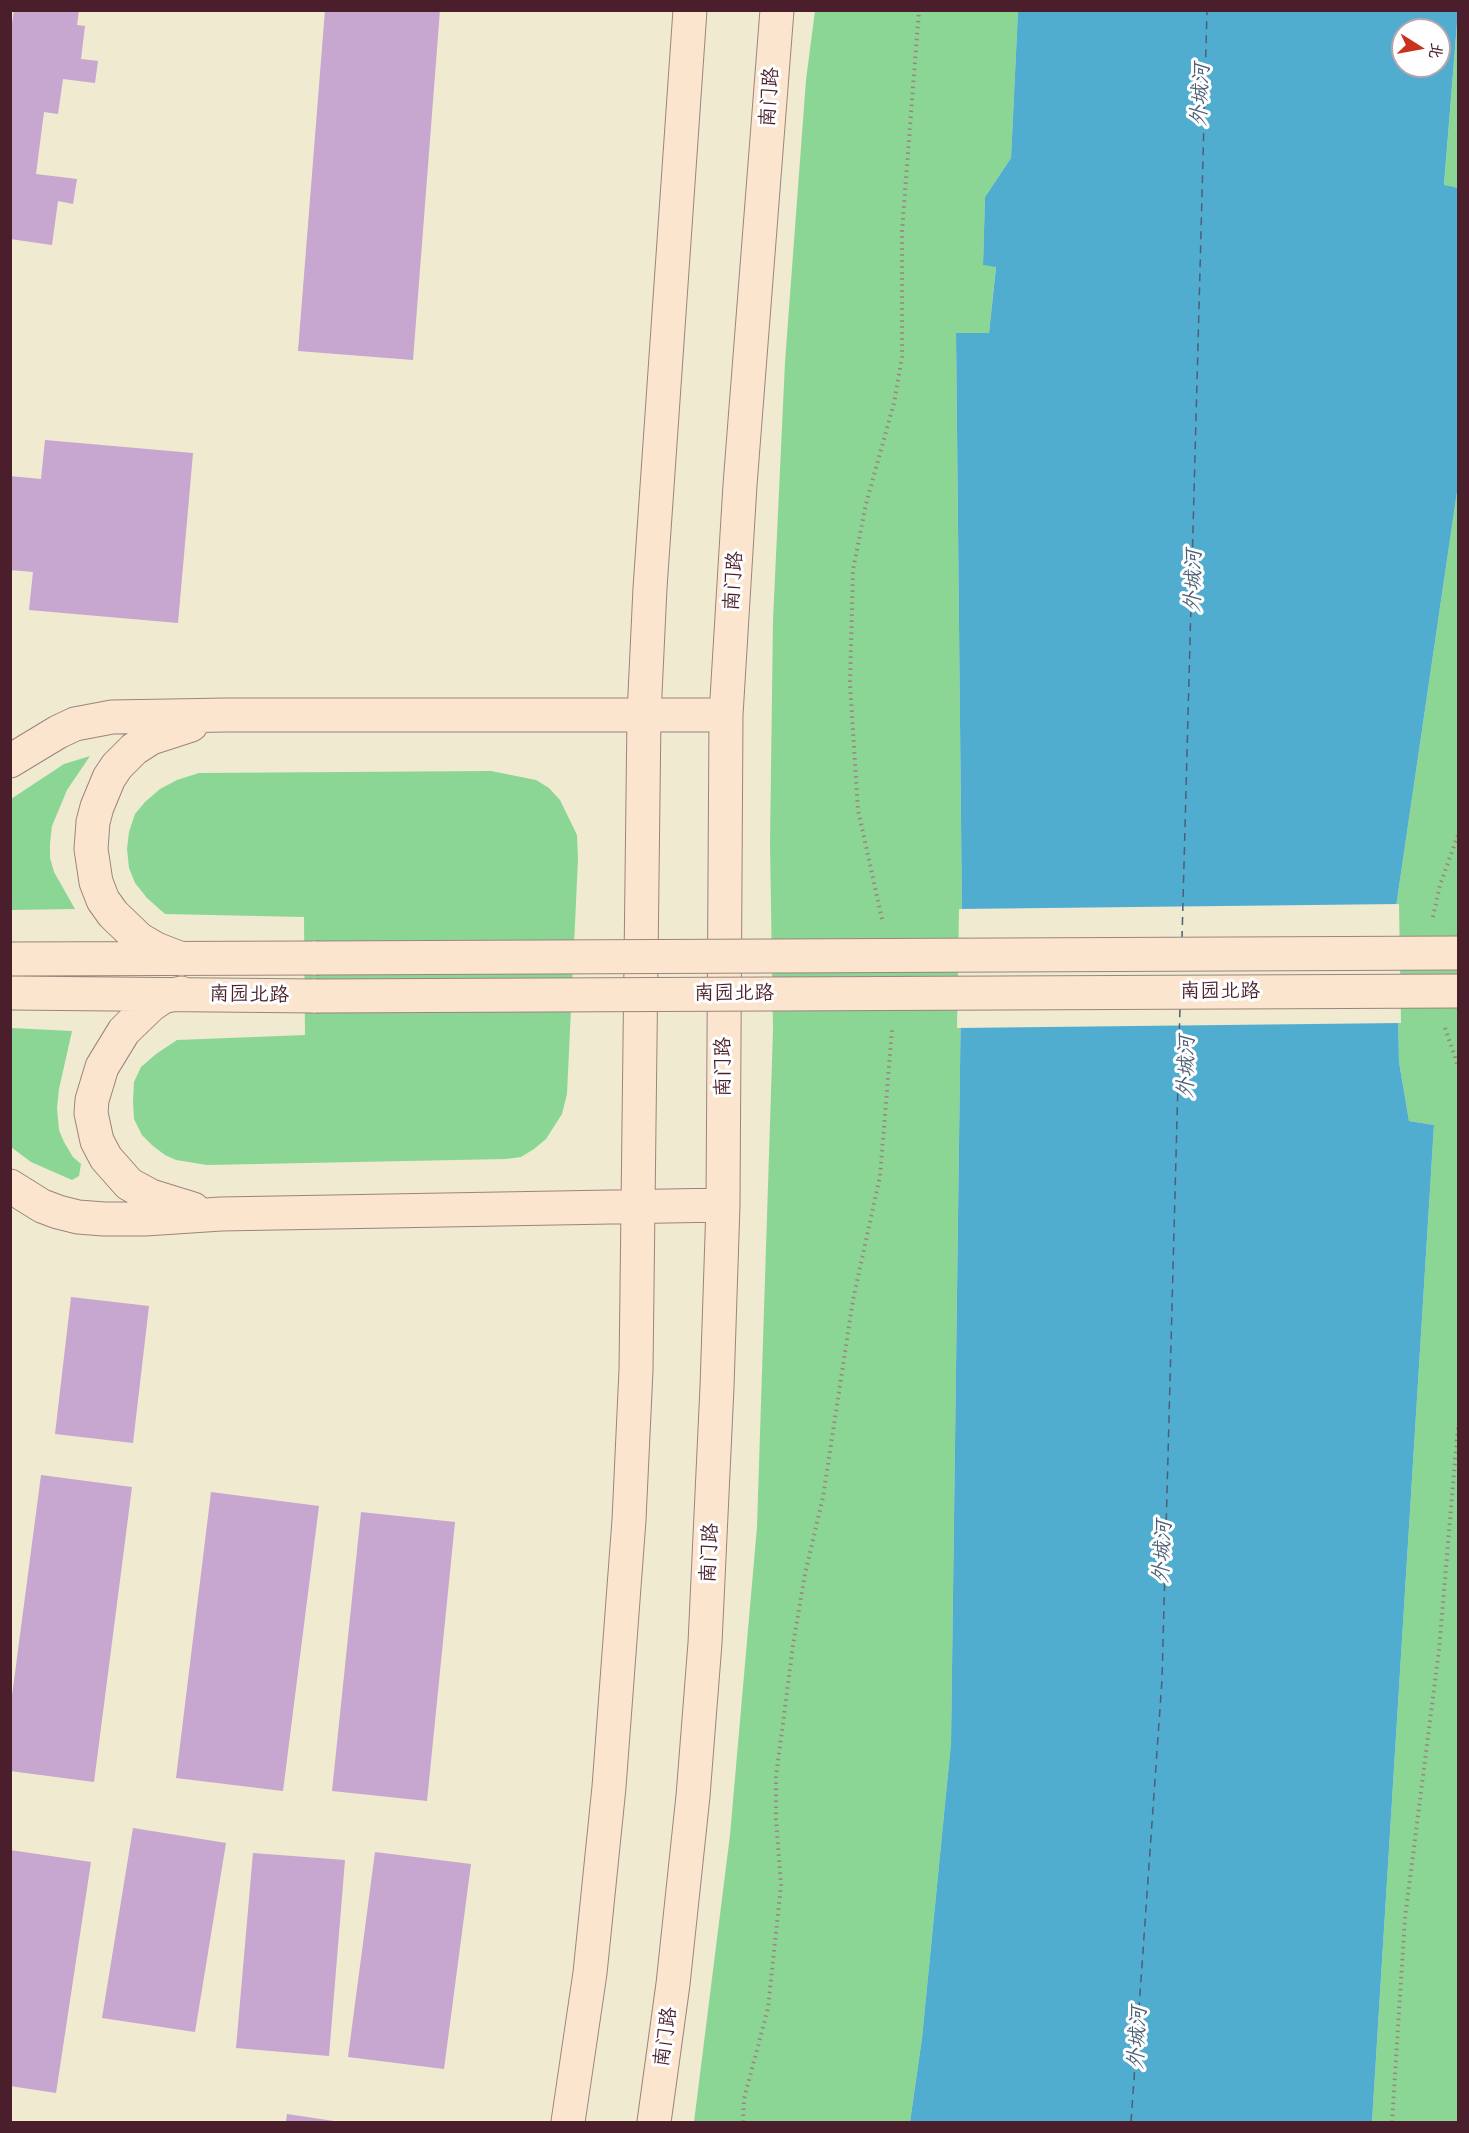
<!DOCTYPE html>
<html>
<head>
<meta charset="utf-8">
<style>
  body { margin:0 }
  #map { position:relative; width:1469px; height:2133px; overflow:hidden; background:#efead0; font-family:"Patrick Hand","LXGW WenKai TC",sans-serif }
  canvas { display:block }
  .frame { position:absolute; inset:0; border:12px solid #4a1f2b; pointer-events:none }
  .north { position:absolute; left:1391px; top:18px; width:60px; height:60px; box-sizing:border-box; background:#fff; border:2px solid #b7a5aa; border-radius:50%; rotate:101deg; font-size:16px; font-weight:700; line-height:24px; text-align:center; color:#4a1f2b }
  .north::after { content:''; display:block; margin:auto; width:21px; height:27px; background:#c8321e; clip-path:polygon(50% 0,100% 100%,50% 72%,0 100%) }
</style>
</head>
<body>
<div id="map">
<canvas width="1469" height="2133"></canvas>
<div class="frame"></div>
<div class="north">北</div>
</div>
<script>
const c = document.querySelector('canvas').getContext('2d');
c.lineJoin = 'round';
function paint(path, color) {
  c.fillStyle = color;
  c.fill(path, 'evenodd');
}
function poly(rows) {
  const path = new Path2D();
  for (const r of rows) {
    path.moveTo(r[0], r[1]);
    for (let i = 2; i < r.length; i += 2) path.lineTo(r[i], r[i + 1]);
  }
  return path;
}
function trace(path, color, width, dash) {
  c.strokeStyle = color;
  c.lineWidth = width;
  c.lineCap = dash ? 'butt' : 'round';
  c.setLineDash(dash || []);
  c.stroke(path);
}
function drawText(font, color, halo, rows, align = 'center') {
  c.font = font + ' "Patrick Hand","LXGW WenKai TC",sans-serif';
  c.lineWidth = 6;
  c.setLineDash([]);
  c.textBaseline = 'middle';
  c.strokeStyle = halo;
  c.fillStyle = color;
  for (const [text, x, y, turn = 0] of rows) {
    c.save();
    c.translate(x, y);
    c.rotate((+turn || 0) * Math.PI / 180);
    c.textAlign = isNaN(turn) ? turn : align;
    if (halo) c.strokeText(text, 0, 0);
    c.fillText(text, 0, 0);
    c.restore();
  }
}
paint(poly([
  [815,11,1018,11,1011,158,985,197,983,265,996,266,989,333,956,333,962,918,951,1743,922,2038,910,2122,694,2122,730,1835,757,1527,773,1030,770,844,773,620,785,362,806,80],
  [1458,11,1458,188,1444,186],
  [1458,485,1458,2122,1372,2122,1434,1125,1409,1121,1399,1062,1396,907],
  [90,756,67,790,52,826,50,843,50,858,54,872,75,909,11,910,11,799,64,764],
  [491,771,536,780,549,788,560,800,577,835,578,859,567,1094,562,1114,546,1139,534,1149,521,1157,506,1159,207,1165,176,1160,165,1155,153,1146,142,1135,134,1119,133,1102,134,1082,141,1067,156,1054,177,1040,305,1035,304,917,165,914,147,898,135,883,129,868,127,849,129,832,135,814,145,802,160,789,177,780,199,773],
  [11,1028,72,1031,59,1089,57,1108,59,1130,64,1142,73,1157,81,1164,79,1176,72,1180,31,1162,11,1147]
]), '#8bd694');
paint(poly([
  [1018,11,1458,11,1444,185,1458,188,1458,485,1396,907,1399,1062,1409,1121,1434,1125,1372,2122,910,2122,922,2038,951,1743,962,918,956,333,989,333,996,267,983,265,985,197,1011,158],
  [1403,30,1439,30,1439,66,1403,66]
]), '#51adcf');
paint(poly([
  [1399,904,1401,1023,957,1028,959,909]
]), '#efead0');
trace(poly([
  [1182,939,1207,10],
  [1131,2122,1162,1680,1180,1007]
]), '#4d5f75', 1.5, [8, 6]);
paint(poly([
  [14,10,79,10,77,25,85,26,81,59,98,61,95,83,63,79,58,114,44,112,36,174,77,179,73,204,58,201,52,245,10,239,10,37],
  [325,10,440,10,413,360,298,351],
  [45,440,193,453,178,623,29,610,33,572,10,570,10,476,41,479],
  [71,1297,149,1306,133,1443,55,1434],
  [41,1475,132,1487,94,1782,10,1771,10,1711],
  [211,1492,319,1506,283,1791,176,1778],
  [361,1512,455,1522,427,1801,332,1791],
  [133,1828,226,1843,195,2032,102,2018],
  [10,1850,91,1862,56,2093,10,2086],
  [375,1852,471,1864,444,2069,348,2057],
  [253,1853,345,1860,329,2056,236,2048],
  [287,2114,334,2121,334,2122,286,2122]
]), '#c7a6cf');
const secondary = poly([
  [10,761,58,732,75,724,112,717,227,715,726,715],
  [10,959,316,958],
  [182,959,156,949,139,939,113,914,103,900,96,882,91,849,93,822,97,807,109,778,117,766,134,749,151,738,191,725],
  [10,993,316,996],
  [181,993,163,997,151,1005,124,1031,102,1067,92,1100,91,1113,97,1141,106,1158,129,1184,151,1196,193,1209],
  [10,1186,42,1206,58,1212,78,1217,104,1219,145,1219,221,1214,723,1205],
  [568,2122,590,1973,609,1787,629,1520,636,1370,644,715,650,588,690,10],
  [654,2122,673,1984,693,1796,705,1643,717,1387,723,1205,726,715,740,485,777,10]
]);
trace(secondary, '#9c847e', 35);
trace(poly([
  [1433,917,1440,885,1458,835],
  [882,919,858,810,850,683,853,570,866,504,894,403,902,357,902,231,919,10],
  [1445,1028,1458,1066],
  [743,2122,744,2099,768,2008,781,1885,776,1819,776,1777,793,1645,805,1574,823,1497,853,1300,880,1176,892,1030],
  [1392,2122,1405,1918,1439,1650,1458,1426]
]), '#9c847e', 4, [1.5, 4.5]);
trace(secondary, '#fbe5cf', 33);
const secondaryBridge = poly([
  [316,958,1458,953],
  [316,996,1458,991]
]);
trace(secondaryBridge, '#9c847e', 35, []);
trace(secondaryBridge, '#fbe5cf', 33);
drawText('20px', '#4a1f2b', '#fff', [
  ["南门路",770,97,-86],
  ["南门路",734,581,-86],
  ["南园北路",1220,992],
  ["南园北路",734,994],
  ["南园北路",249,995,1],
  ["南门路",724,1067,-90],
  ["南门路",710,1553,-87],
  ["南门路",666,2037,-82]
]);
drawText('italic 21px', '#4d5f75', '#fff', [
  ["外城河",1201,95,-87],
  ["外城河",1194,581,-89],
  ["外城河",1187,1067,-89],
  ["外城河",1163,1552,-87],
  ["外城河",1138,2038,-87]
]);
</script>
</body>
</html>
